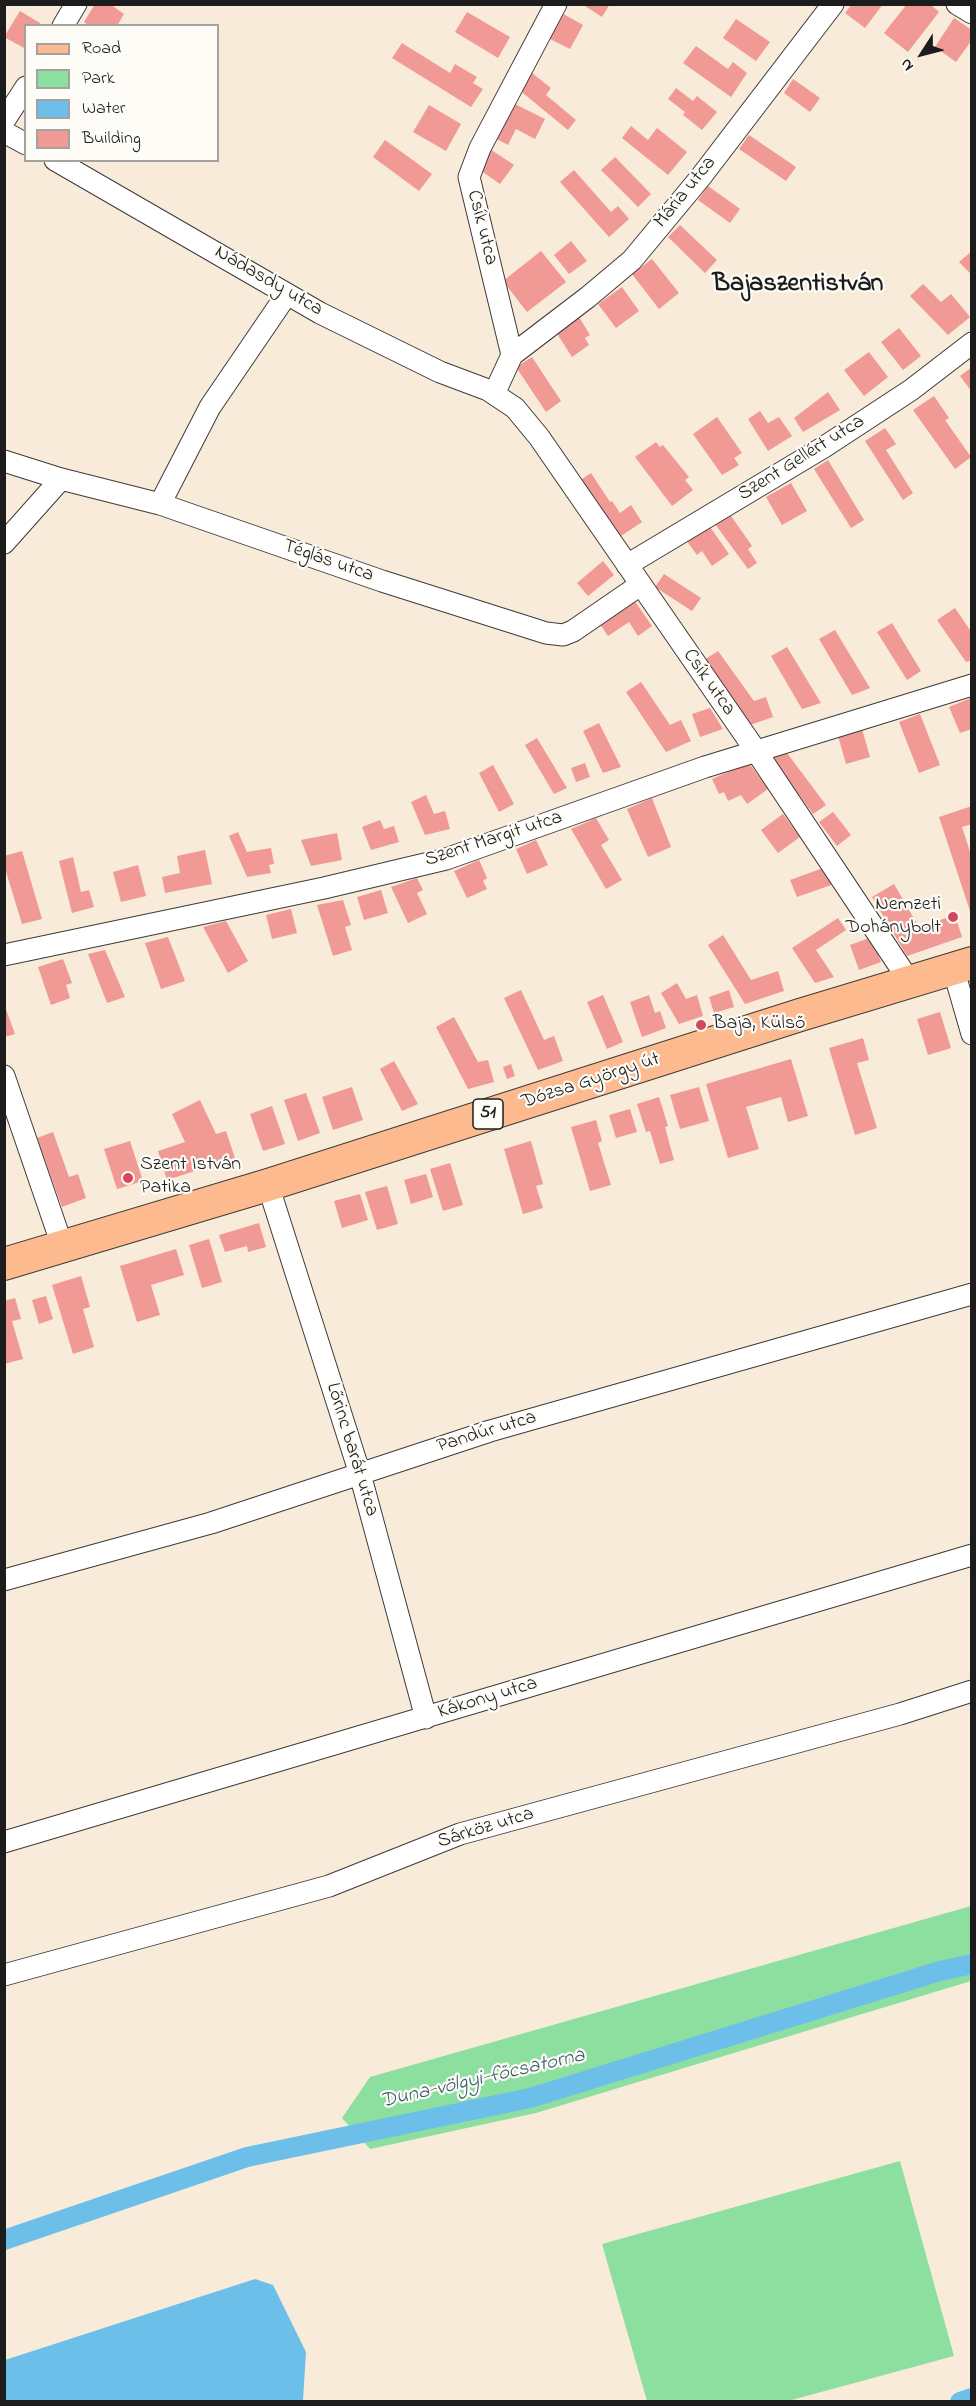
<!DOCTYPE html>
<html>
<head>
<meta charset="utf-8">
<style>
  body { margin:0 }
  #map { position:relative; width:976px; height:2406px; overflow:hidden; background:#f8ebd9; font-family:"Indie Flower",sans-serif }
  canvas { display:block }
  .frame { position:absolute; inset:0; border:6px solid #1c1c1c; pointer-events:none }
  .legend { position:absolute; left:24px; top:24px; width:195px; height:138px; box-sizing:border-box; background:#fdfcf7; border:2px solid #a3a29f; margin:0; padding:8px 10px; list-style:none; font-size:18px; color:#1c1c1c }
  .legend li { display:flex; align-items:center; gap:12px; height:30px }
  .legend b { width:30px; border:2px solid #a3a29f }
  .north { position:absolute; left:892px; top:24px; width:60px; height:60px; -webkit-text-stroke:4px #fdfcf7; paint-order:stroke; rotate:234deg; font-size:16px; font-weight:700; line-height:24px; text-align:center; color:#1c1c1c }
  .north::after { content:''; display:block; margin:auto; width:21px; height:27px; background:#1c1c1c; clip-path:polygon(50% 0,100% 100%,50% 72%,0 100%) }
</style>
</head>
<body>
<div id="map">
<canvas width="976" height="2406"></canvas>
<div class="frame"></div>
<ul class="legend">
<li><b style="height:8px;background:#fcba8e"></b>Road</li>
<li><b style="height:16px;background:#8ddfa0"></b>Park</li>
<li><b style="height:16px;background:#6cbfe8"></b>Water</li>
<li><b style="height:16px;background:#f09995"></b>Building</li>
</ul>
<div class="north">N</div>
</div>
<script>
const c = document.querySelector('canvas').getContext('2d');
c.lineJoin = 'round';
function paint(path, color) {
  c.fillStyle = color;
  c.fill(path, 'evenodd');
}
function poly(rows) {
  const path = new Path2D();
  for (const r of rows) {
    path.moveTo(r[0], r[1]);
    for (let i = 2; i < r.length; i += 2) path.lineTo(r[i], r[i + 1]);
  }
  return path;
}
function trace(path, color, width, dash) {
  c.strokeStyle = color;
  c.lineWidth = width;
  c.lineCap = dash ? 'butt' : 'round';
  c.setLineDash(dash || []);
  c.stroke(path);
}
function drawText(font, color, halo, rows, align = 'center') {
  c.font = font + ' "Indie Flower",sans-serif';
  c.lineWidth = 4.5;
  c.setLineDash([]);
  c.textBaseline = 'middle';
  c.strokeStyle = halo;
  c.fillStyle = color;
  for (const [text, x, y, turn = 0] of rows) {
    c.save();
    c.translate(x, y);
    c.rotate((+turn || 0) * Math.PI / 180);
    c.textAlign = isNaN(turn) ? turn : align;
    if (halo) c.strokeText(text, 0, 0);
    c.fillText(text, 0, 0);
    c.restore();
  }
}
paint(poly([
  [971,1906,971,1981,536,2113,370,2149,342,2118,370,2077],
  [900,2161,954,2356,788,2401,647,2401,602,2244]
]), '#8ddfa0');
paint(poly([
  [255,2279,273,2285,306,2352,303,2400,300,2401,5,2401,5,2360]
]), '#6cbfe8');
trace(poly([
  [4,2240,247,2157,530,2098,940,1971,972,1964],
  [960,2402,972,2398]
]), '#6cbfe8', 20);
paint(poly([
  [95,4,110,4,124,14,117,26,89,26,84,22],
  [582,4,610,4,602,17],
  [852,4,883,4,865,28,845,13],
  [907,4,930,4,939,12,908,52,884,33],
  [20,11,40,23,39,26,26,26,26,49,4,37],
  [558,11,583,25,570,49,544,36],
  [467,12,510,37,498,58,455,32],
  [954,18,972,30,972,40,956,62,935,47],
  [736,19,770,42,756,61,723,38],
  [402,43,450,73,455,64,477,77,473,83,483,89,471,107,392,58],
  [696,46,728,69,733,62,747,73,731,97,683,63],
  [532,73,551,88,546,95,576,120,568,130,518,89],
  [793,79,820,98,810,112,784,93],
  [676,88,693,101,697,96,717,112,702,130,683,115,685,112,668,99],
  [511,102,545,119,535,139,516,129,508,145,493,137],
  [429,105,461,124,446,151,413,132],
  [631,126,648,140,657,128,687,152,668,175,622,138],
  [749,135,796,167,786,181,739,149],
  [385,140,432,174,419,191,373,157],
  [490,149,514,165,500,184,477,168],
  [615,157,651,194,638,207,601,170],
  [574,170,611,212,618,206,629,219,609,237,560,182],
  [708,186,740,209,730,223,698,200],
  [680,225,717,260,705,273,668,237],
  [571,241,587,261,569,274,554,255],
  [541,251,566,282,527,312,503,281],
  [972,251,972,275,959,262],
  [652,259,679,293,659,309,632,274],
  [923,284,941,302,951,294,970,317,948,335,910,296],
  [622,287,639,311,616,328,598,304],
  [579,317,590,335,585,338,589,345,572,357,556,332],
  [899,328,921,356,903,370,881,342],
  [869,352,888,377,864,396,844,370],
  [532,357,561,401,546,412,516,367],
  [972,367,972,392,960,376],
  [828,392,840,410,803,432,794,418],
  [934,396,949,418,945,420,971,457,955,469,913,410],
  [760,411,768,423,779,417,792,436,768,451,748,419],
  [717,417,742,453,734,458,739,465,722,475,693,434],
  [885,428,896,444,886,450,913,493,903,500,865,441],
  [656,442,660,447,663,445,689,477,685,480,693,490,672,506,635,457],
  [828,460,864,520,851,528,814,469],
  [591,473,610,502,612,501,620,513,631,505,642,522,615,540,576,483],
  [791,483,807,511,782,525,766,497],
  [729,513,752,546,748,549,757,563,748,569,715,524],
  [708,524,729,554,712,566,702,551,697,555,686,540],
  [603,561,614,575,588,596,577,583],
  [664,574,701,598,692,611,655,587],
  [632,597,652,626,638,636,629,622,608,636,598,621],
  [955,608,972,633,972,660,966,662,937,620],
  [892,623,921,671,907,680,877,632],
  [835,630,870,688,852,695,819,639],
  [787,647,821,703,802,709,771,656],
  [718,651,754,701,766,697,773,717,750,725,704,660],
  [641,682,670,725,681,720,691,741,666,752,626,692],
  [971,698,972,729,960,733,949,707],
  [710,708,723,729,700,737,692,714],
  [920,714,940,765,919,773,899,722],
  [599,723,621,767,603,773,583,731],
  [862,729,870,757,846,764,838,736],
  [537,738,567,788,554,794,525,745],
  [784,749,826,805,813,814,772,758],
  [585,763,590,777,576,782,571,768],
  [749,763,768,789,747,804,741,795,728,801,724,792,719,794,712,779],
  [493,765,514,804,499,812,479,773],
  [426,795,434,814,445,811,450,829,425,835,411,802],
  [652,798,671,847,648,857,627,809],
  [972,806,972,824,962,827,972,858,971,914,939,817],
  [833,812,851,835,837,846,819,822],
  [783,814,800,837,778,853,761,830],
  [596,818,609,840,601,845,622,880,606,889,571,829],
  [380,820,384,829,394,826,399,842,371,850,362,827],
  [238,832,247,852,271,848,274,864,269,865,271,873,247,877,229,836],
  [337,833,342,860,311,866,301,840],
  [536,840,548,865,527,874,516,849],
  [205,850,212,884,165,893,162,877,180,873,177,856],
  [22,851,42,919,22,924,4,865,4,856],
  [73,857,81,892,89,890,94,907,72,913,59,861],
  [479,860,487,878,483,881,487,889,467,898,454,871],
  [138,865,146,896,121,902,113,872],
  [823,868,834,884,797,897,790,880],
  [417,878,423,890,417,893,427,914,408,923,391,887],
  [894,884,919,927,955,915,962,937,907,956,872,897],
  [381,890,388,913,364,920,357,897],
  [343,900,351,925,345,927,352,950,333,956,317,905],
  [291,909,297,933,272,939,266,915],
  [838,918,846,930,816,950,834,977,815,983,792,948],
  [226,921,248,961,228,973,203,927],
  [723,935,751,980,778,971,784,991,745,1004,708,945],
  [168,937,185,981,161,989,145,943],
  [872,937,881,962,859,970,850,945],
  [105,950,125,997,107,1003,88,954],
  [63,959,72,983,66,985,70,998,51,1005,38,967],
  [677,983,686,999,697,995,703,1016,679,1024,661,993],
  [521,990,544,1040,554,1036,563,1061,538,1070,504,998],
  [729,990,734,1007,714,1013,709,997],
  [603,995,623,1042,607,1049,587,1002],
  [649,995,655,1013,660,1011,666,1028,642,1037,630,1002],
  [4,1004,15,1034,4,1037],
  [940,1012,951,1048,928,1055,917,1019],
  [454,1017,478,1062,488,1060,494,1082,468,1089,436,1027],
  [863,1038,869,1060,857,1063,877,1128,855,1135,829,1048],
  [791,1059,808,1116,788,1122,781,1097,746,1107,759,1149,728,1158,706,1084],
  [394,1061,418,1104,402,1111,380,1069],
  [511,1064,515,1076,507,1079,503,1067],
  [352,1087,363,1120,333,1130,322,1097],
  [699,1087,709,1121,680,1129,670,1095],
  [306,1093,320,1133,298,1141,284,1100],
  [659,1097,668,1126,665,1127,674,1160,660,1164,650,1131,646,1132,637,1104],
  [200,1100,216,1134,226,1131,235,1158,167,1180,158,1151,185,1142,172,1114],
  [272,1106,285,1144,263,1151,250,1114],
  [630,1109,637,1132,616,1138,609,1115],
  [596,1120,602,1141,598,1143,611,1185,590,1191,571,1127],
  [53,1132,69,1177,78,1174,86,1198,62,1207,37,1138],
  [130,1141,143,1181,117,1189,104,1149],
  [531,1141,543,1184,536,1186,543,1208,523,1214,504,1149],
  [450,1163,463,1205,443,1211,430,1169],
  [426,1174,433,1197,411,1204,404,1180],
  [387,1186,398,1224,377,1230,365,1192],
  [360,1194,368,1220,342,1228,334,1201],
  [259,1223,266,1247,248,1252,247,1246,225,1252,219,1235],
  [209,1239,222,1282,202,1288,189,1245],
  [176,1249,184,1275,151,1285,160,1315,137,1322,120,1266],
  [81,1276,90,1307,83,1309,94,1347,73,1354,52,1285],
  [46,1296,53,1319,39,1324,32,1300],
  [15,1298,21,1319,12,1321,23,1359,4,1364,4,1301]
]), '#f09995');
const street = poly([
  [957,4,972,13],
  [63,26,76,4],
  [4,121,26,87],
  [4,132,26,144],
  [55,160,320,313,440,372,488,390,515,408,539,437,756,751,910,982],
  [512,355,588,297,632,260,700,178,833,4],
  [494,394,512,355,469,177,480,148,556,4],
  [4,461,61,479,160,504,382,581,546,633,563,635,573,631,640,585],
  [160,504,210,407,287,294],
  [4,543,61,479],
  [627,565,824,447,911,390,972,343],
  [4,955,324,888,446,859,705,767,972,685],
  [953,968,972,1034],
  [4,1076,62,1245],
  [268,1185,360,1474,426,1718],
  [4,1580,211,1523,490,1431,972,1294],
  [4,1842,972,1555],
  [4,1975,329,1886,460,1834,900,1714,972,1691]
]);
const primary = poly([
  [4,1264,268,1185,800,1015,972,963]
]);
trace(street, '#3d3b38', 23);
trace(primary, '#3d3b38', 34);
trace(street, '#fff', 21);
trace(primary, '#fcba8e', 32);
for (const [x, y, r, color] of [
  [953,917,6,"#d1495b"],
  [701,1025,6,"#d1495b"],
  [128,1178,6,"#d1495b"]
]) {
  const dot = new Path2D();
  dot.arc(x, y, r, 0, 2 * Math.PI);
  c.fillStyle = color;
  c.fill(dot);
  trace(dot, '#fdfcf7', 2);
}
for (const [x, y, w] of [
  [488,1114,30]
]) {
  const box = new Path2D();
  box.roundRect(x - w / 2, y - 15, w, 30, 4.5);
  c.fillStyle = '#fdfcf7';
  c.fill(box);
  trace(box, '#1c1c1c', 1.5);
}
drawText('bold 18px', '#1c1c1c', null, [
  ["51",488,1114]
]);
drawText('20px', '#1c1c1c', '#fdfcf7', [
  ["Mária utca",686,193,-51],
  ["Csík utca",481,228,76],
  ["Nádasdy utca",268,282,30],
  ["Szent Gellért utca",802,459,-32],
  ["Téglás utca",328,562,19],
  ["Csík utca",708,683,55],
  ["Szent Margit utca",494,840,-18],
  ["Dózsa György út",591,1082,-18],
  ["Pandúr utca",487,1433,-17],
  ["Lőrinc barát utca",351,1450,73],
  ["Kákony utca",488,1699,-17],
  ["Sárköz utca",486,1829,-17]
]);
drawText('20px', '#1c1c1c', '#fdfcf7', [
  ["Nemzeti",941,906,"right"],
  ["Dohánybolt",941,929,"right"],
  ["Baja, Külső",713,1025],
  ["Szent István",140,1166],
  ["Patika",140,1189]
], 'left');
drawText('italic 21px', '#3c5d6e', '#fdfcf7', [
  ["Duna-völgyi-főcsatorna",483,2080,-13]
]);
drawText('bold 26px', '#1c1c1c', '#fdfcf7', [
  ["Bajaszentistván",798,286]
]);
</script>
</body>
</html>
